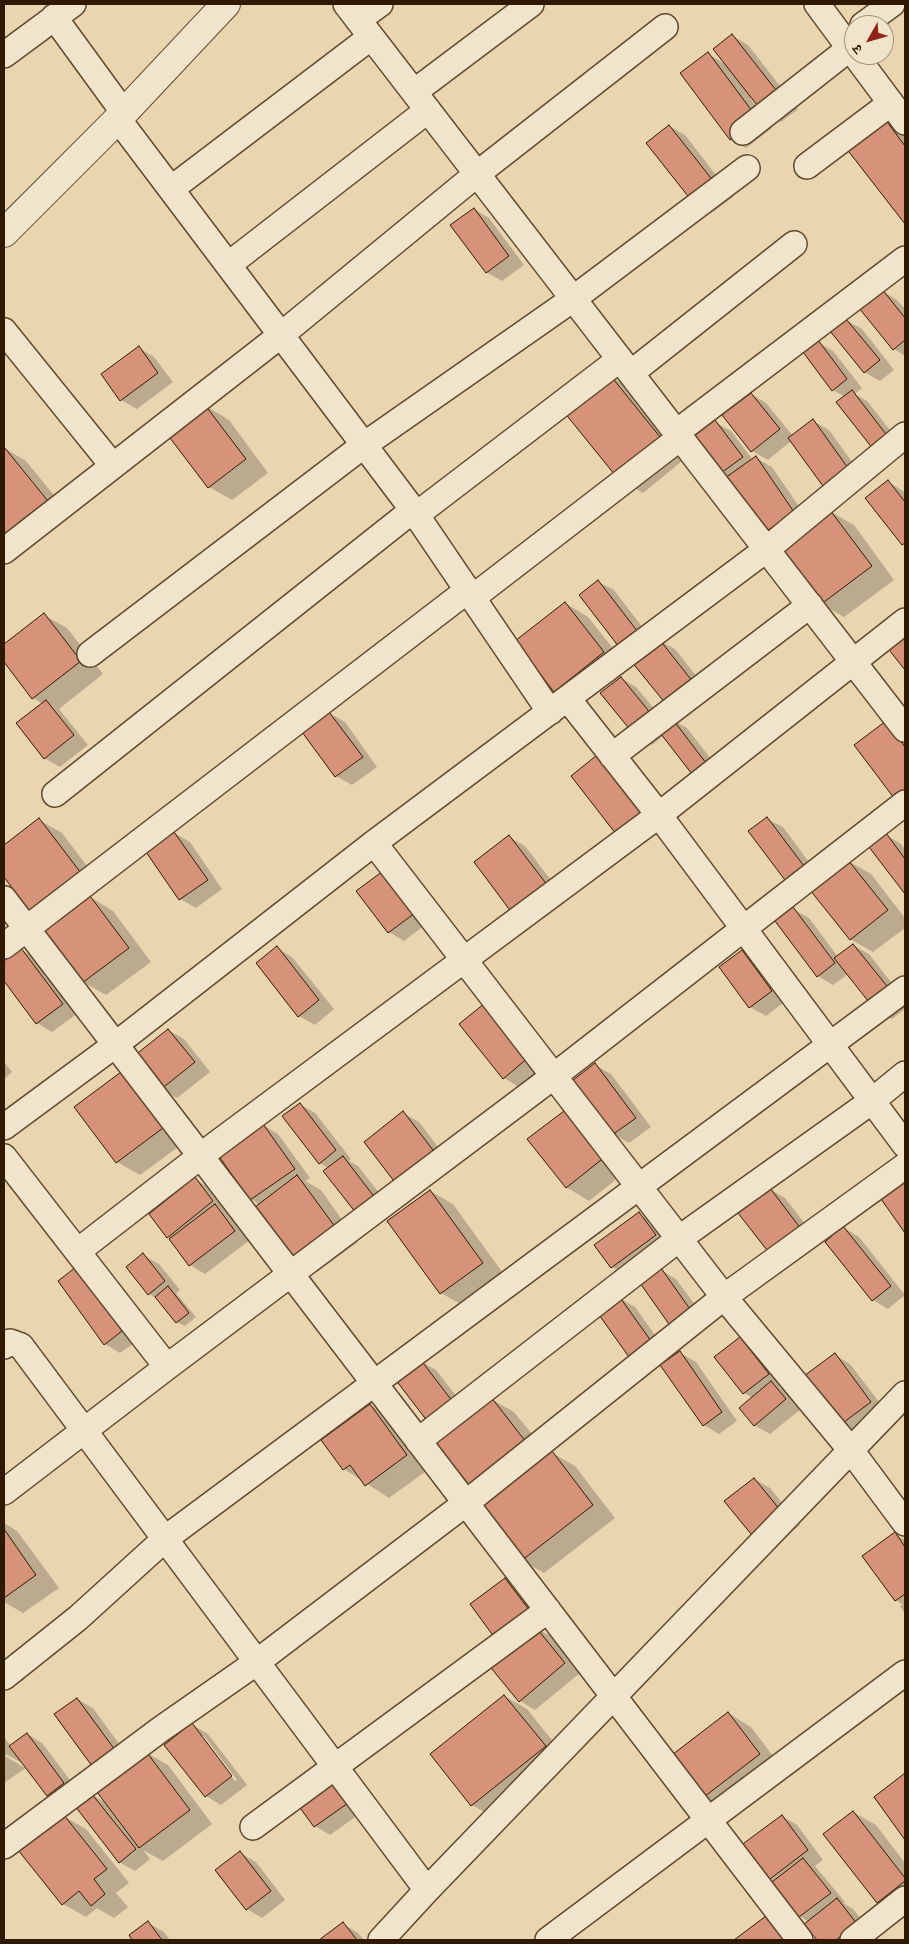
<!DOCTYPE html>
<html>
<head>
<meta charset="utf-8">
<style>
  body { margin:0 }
  #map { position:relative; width:909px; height:1944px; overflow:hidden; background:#ead5b1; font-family:"IM FELL Double Pica","Noto Serif Devanagari",serif }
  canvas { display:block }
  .frame { position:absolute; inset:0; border:5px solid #2f1a00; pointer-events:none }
  .north { position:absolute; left:844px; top:15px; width:50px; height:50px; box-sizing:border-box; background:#f1e4cc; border:1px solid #a3937a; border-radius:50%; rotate:232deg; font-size:14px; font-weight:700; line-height:20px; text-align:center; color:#2f1a00 }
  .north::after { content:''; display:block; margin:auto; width:18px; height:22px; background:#8f2418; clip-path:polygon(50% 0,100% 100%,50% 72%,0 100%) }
</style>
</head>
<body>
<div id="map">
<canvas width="909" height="1944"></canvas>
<div class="frame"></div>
<div class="north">उ</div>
</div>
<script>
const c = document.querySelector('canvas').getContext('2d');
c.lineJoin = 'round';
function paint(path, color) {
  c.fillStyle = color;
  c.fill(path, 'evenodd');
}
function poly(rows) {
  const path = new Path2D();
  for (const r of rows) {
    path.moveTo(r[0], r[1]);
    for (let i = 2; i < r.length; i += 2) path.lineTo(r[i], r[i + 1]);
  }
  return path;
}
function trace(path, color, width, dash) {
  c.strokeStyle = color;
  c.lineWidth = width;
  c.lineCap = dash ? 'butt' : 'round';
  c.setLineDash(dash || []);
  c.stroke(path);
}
paint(poly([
  [733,36,748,45,798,109,781,122,765,113,752,97,750,98,772,128,746,148,730,139,708,54,727,65],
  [885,120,905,132,905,222,848,148],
  [669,126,685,135,733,197,711,213,696,204],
  [474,209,489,218,524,265,502,281,486,272],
  [882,291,897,300,905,309,905,356,894,349],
  [846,320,862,329,894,370,880,381,864,372],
  [818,342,833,351,862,388,855,394,867,401,905,449,905,452,893,462,878,453,845,397,833,390],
  [139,348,154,357,173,382,137,409,121,400,102,375],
  [610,376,633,389,687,457,643,493,620,479],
  [751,394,766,403,793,436,813,421,829,430,868,484,844,501,791,441,768,460,752,451],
  [206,406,229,420,268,473,232,500,209,487],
  [715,422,731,431,753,460,756,458,772,467,809,521,780,541,765,532,729,477,722,472],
  [4,448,26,461,70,515,29,549,4,533],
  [888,482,905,492,905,545,903,544],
  [831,512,854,525,894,580,844,617,821,604],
  [598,582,614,590,653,641,620,646],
  [565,603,588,617,627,666,578,704,555,691],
  [44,615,67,628,103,674,59,709,88,745,60,767,44,758,43,704,33,698,4,660,4,646],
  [660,641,675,649,712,696,686,717,670,708],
  [621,678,636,687,666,723,671,719,687,728,721,772,708,782,663,736,652,745,636,736],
  [329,713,345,722,377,767,352,785,336,776,304,732],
  [905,736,905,803,856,745],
  [767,819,783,827,823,881,848,861,871,874,905,918,905,928,873,952,850,939,812,890,805,892],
  [39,820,62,833,103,887,90,897,113,911,151,962,106,995,83,982,4,875,4,847],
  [174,833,190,842,222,889,196,908,180,899,147,852],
  [886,835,901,844,905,849,905,892,870,847],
  [509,837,525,846,563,896,528,921],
  [399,881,429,922,404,941,389,932],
  [793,909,809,918,838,957,853,945,869,954,905,1000,905,1009,892,1019,876,1010,848,974,833,985,818,976],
  [277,948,292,957,334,1009,315,1025,299,1016],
  [21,950,37,959,78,1013,52,1032,37,1023,4,979,4,963],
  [742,952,758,961,787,1000,766,1016,750,1007,721,967],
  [461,1024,544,1067,519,1087,504,1078],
  [168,1030,184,1039,210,1072,177,1098,161,1089],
  [4,1062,12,1072,4,1079],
  [595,1065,611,1074,651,1127,629,1143,613,1134],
  [121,1073,185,1142,140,1175,117,1162],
  [300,1104,315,1113,351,1159,349,1161,358,1166,394,1212,376,1226,361,1217,329,1168,319,1163],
  [568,1109,628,1170,589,1201,566,1187],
  [403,1113,419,1122,451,1164,366,1142],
  [263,1125,278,1134,310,1178,305,1181,321,1190,358,1242,317,1272,294,1258,260,1205,251,1199],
  [195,1179,210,1188,228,1211,226,1212,250,1240,205,1274,190,1265,168,1237],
  [770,1189,785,1198,816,1238,739,1213],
  [430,1191,453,1204,505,1276,464,1306,441,1293],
  [639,1214,655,1223,670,1244,627,1276,612,1267],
  [844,1228,859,1237,905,1295,888,1309,873,1300],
  [143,1255,159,1264,180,1290,176,1293,196,1317,185,1326,177,1322,159,1300,149,1294],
  [76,1269,137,1341,120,1353,105,1344],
  [661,1270,676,1279,707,1321,642,1283],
  [619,1298,635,1307,672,1359,680,1353,696,1362,737,1421,719,1434,704,1425,661,1364,650,1372],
  [740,1339,755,1348,783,1383,779,1387,787,1392,801,1409,770,1434,754,1425,753,1398,744,1393],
  [835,1355,850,1364,886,1411,857,1433,841,1424],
  [420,1361,436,1370,471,1415,491,1399,514,1412,549,1455,552,1453,575,1466,615,1518,544,1573,521,1560],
  [370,1405,393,1419,429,1469,389,1498,344,1469,323,1440],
  [754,1479,770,1488,800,1525,772,1548],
  [4,1523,17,1531,59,1588,23,1613,4,1602],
  [895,1534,905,1540,905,1614,900,1606,903,1605,896,1600],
  [505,1579,521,1588,547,1624,540,1630,549,1635,580,1673,535,1710,520,1701],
  [504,1696,527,1709,568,1760,495,1818,472,1805],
  [77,1699,93,1708,130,1759,109,1774],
  [728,1713,751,1727,782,1768,724,1812,701,1799],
  [192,1725,208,1734,247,1785,221,1805,206,1796],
  [200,1736,204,1736,237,1780,235,1781],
  [27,1734,42,1743,79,1792,63,1804,48,1795,27,1767,4,1783,4,1737,11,1746],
  [6,1754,25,1765,25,1768,5,1756],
  [145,1752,168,1765,212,1824,163,1861,143,1850,150,1859,135,1871,119,1862,91,1794,106,1803],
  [905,1775,905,1838,875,1797],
  [331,1776,365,1810,330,1835,315,1826],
  [853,1812,876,1825,905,1863,905,1912,901,1915,878,1902],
  [63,1816,86,1829,129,1883,116,1893,128,1907,114,1918,97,1908,86,1917,63,1904],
  [782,1816,797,1825,823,1860,815,1866,845,1902,843,1903,853,1909,872,1933,863,1940,819,1940,806,1924,809,1922,800,1916,776,1886,767,1881],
  [240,1853,256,1862,285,1900,262,1918,247,1909],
  [766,1917,792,1940,736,1940],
  [148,1923,164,1932,170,1940,134,1940,130,1936],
  [343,1924,358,1933,364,1940,321,1940]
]), '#0003');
const building = poly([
  [732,34,783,99,764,114,713,49,732,34],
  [708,52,758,119,730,140,680,73,708,52],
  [885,119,905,146,905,224,846,148,885,119],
  [669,125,718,187,695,205,646,143,669,125],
  [474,208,509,256,486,273,450,225,474,208],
  [882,289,905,318,905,340,893,350,859,308,882,289],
  [846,319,880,360,864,373,830,331,846,319],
  [818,340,847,379,832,391,803,352,818,340],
  [139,346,158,373,120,401,101,374,139,346],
  [610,375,665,443,619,480,564,412,610,375],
  [852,390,892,442,877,454,836,402,852,390],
  [751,393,780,429,751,452,722,415,751,393],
  [205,405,246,459,208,488,167,434,205,405],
  [813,419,853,475,828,493,788,438,813,419],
  [715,420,743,457,721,473,693,437,715,420],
  [4,447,48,501,5,537,4,535,4,447],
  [756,456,794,512,764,533,725,478,756,456],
  [888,480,905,502,905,543,902,545,865,498,888,480],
  [830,510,872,566,820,605,778,549,830,510],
  [598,580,638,632,619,647,579,595,598,580],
  [565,602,604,652,554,692,515,641,565,602],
  [44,613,81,661,32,699,4,662,4,644,44,613],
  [905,630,905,670,886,646,905,630],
  [659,639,697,687,670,709,631,661,659,639],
  [621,677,656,720,636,737,600,693,621,677],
  [46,700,74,735,44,759,16,723,46,700],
  [329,712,363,757,335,777,302,732,329,712],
  [671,717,706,763,692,774,657,729,671,717],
  [886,721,905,747,905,790,894,798,854,745,886,721],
  [597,755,642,813,616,834,571,776,597,755],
  [767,817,807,870,788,884,748,831,767,817],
  [39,818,81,873,30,912,4,877,4,845,39,818],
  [174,832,208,880,179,900,146,852,174,832],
  [886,833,905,859,905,894,869,847,886,833],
  [509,835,548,886,512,913,474,862,509,835],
  [848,860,888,910,850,940,810,890,848,860],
  [383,871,415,913,388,933,356,891,383,871],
  [90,896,129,948,82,983,43,930,90,896],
  [793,907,835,963,817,977,775,921,793,907],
  [853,944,895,996,876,1011,834,958,853,944],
  [277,946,319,1000,298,1017,256,963,277,946],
  [21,948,63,1004,36,1024,4,981,4,961,21,948],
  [742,950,772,991,749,1008,719,967,742,950],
  [485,1003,529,1057,503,1079,459,1024,485,1003],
  [168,1029,195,1062,160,1090,134,1056,168,1029],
  [595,1063,636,1118,612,1135,572,1081,595,1063],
  [121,1072,163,1128,116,1163,74,1107,121,1072],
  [300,1103,336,1150,319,1164,282,1116,300,1103],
  [568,1108,606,1156,566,1188,527,1139,568,1108],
  [403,1111,436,1154,397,1185,364,1142,403,1111],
  [263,1124,295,1169,250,1200,218,1155,263,1124],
  [343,1156,379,1203,360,1218,323,1171,343,1156],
  [297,1175,336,1228,293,1259,255,1207,297,1175],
  [195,1177,213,1201,167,1238,149,1214,195,1177],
  [905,1181,905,1233,881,1199,905,1181],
  [770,1188,801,1229,770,1254,738,1213,770,1188],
  [430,1190,483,1263,440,1294,387,1221,430,1190],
  [215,1204,235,1231,189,1266,169,1239,215,1204],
  [639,1212,656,1235,611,1268,594,1245,639,1212],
  [843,1226,891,1286,872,1301,825,1242,843,1226],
  [143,1253,165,1281,148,1295,126,1267,143,1253],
  [76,1267,122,1331,104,1345,58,1281,76,1267],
  [661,1268,692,1312,671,1327,640,1283,661,1268],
  [168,1286,189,1313,176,1323,155,1297,168,1286],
  [619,1296,656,1348,634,1364,597,1312,619,1296],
  [740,1337,769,1374,743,1394,714,1357,740,1337],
  [680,1351,722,1412,703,1426,660,1365,680,1351],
  [835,1353,871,1402,840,1425,804,1376,835,1353],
  [420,1359,456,1406,431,1426,395,1379,420,1359],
  [771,1381,786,1399,754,1426,739,1408,771,1381],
  [491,1397,526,1442,471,1487,435,1443,491,1397],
  [370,1404,407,1455,365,1486,350,1465,343,1470,321,1440,370,1404],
  [552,1451,593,1505,521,1561,479,1508,552,1451],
  [754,1478,785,1516,756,1540,724,1501,754,1478],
  [4,1529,36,1575,4,1598,4,1529],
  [895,1532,905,1547,905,1594,895,1601,862,1556,895,1532],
  [505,1578,533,1615,497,1641,470,1604,505,1578],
  [534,1625,565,1663,519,1702,487,1663,534,1625],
  [504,1695,546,1746,471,1806,430,1754,504,1695],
  [77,1698,115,1750,92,1766,54,1714,77,1698],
  [728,1712,760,1754,700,1800,668,1758,728,1712],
  [192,1723,232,1776,205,1797,164,1745,192,1723],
  [27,1733,64,1783,47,1796,9,1746,27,1733],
  [145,1750,190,1810,139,1848,94,1788,145,1750],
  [905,1773,905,1840,874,1797,905,1773],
  [331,1774,351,1801,314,1827,295,1801,331,1774],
  [91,1793,136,1849,119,1863,75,1806,91,1793],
  [853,1811,905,1878,905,1881,877,1903,823,1834,853,1811],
  [63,1814,107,1869,94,1879,105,1894,91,1906,79,1891,62,1905,18,1850,63,1814],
  [782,1815,808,1850,766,1882,740,1846,782,1815],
  [240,1851,271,1891,246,1910,215,1870,240,1851],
  [803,1858,831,1893,799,1917,772,1882,803,1858],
  [837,1898,857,1924,836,1940,817,1940,804,1924,837,1898],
  [766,1916,784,1940,734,1940,766,1916],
  [148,1921,162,1940,132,1940,129,1935,148,1921],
  [343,1922,357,1940,319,1940,343,1922]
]);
paint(building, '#d79379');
trace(building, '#2f1a00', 1);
const minor = poly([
  [346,4,905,729],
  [817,4,854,54],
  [54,17,124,113],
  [358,20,380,4],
  [863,25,892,4],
  [4,55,73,4],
  [855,55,905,122],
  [414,92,531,4],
  [118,119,413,510,550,712],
  [743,132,850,48],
  [807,166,891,103],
  [171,189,371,37],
  [228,265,428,110],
  [4,331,113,466],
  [631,373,794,244],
  [677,432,905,259],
  [416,515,620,359],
  [4,551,281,335,477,174,665,27],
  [472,598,681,437],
  [90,654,364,445,573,299,747,168],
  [568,699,659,815,905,1145],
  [612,756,810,605],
  [55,794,413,510],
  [374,843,724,1297,850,1449,905,1523],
  [4,899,800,1940],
  [4,946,468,590],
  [4,1127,115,1045,374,843,767,549,905,435],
  [4,1157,167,1367],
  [78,1251,215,1145,659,815,905,621],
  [4,1346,10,1342,21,1346,427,1890],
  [418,1441,680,1238,872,1101,905,1074],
  [4,1492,167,1367,554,1076,905,803],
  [4,1677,78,1618,166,1538,905,989],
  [253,1827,548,1610],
  [4,1846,161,1729,257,1662,466,1503,724,1297,905,1166],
  [381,1940,427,1890,905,1394],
  [548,1940,905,1673],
  [853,1940,905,1899]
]);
const tertiary = poly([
  [4,233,118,119,226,4]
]);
trace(minor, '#5e492c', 28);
trace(tertiary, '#5e492c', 30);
trace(minor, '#f1e4cc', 25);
trace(tertiary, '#f1e4cc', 28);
</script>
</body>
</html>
